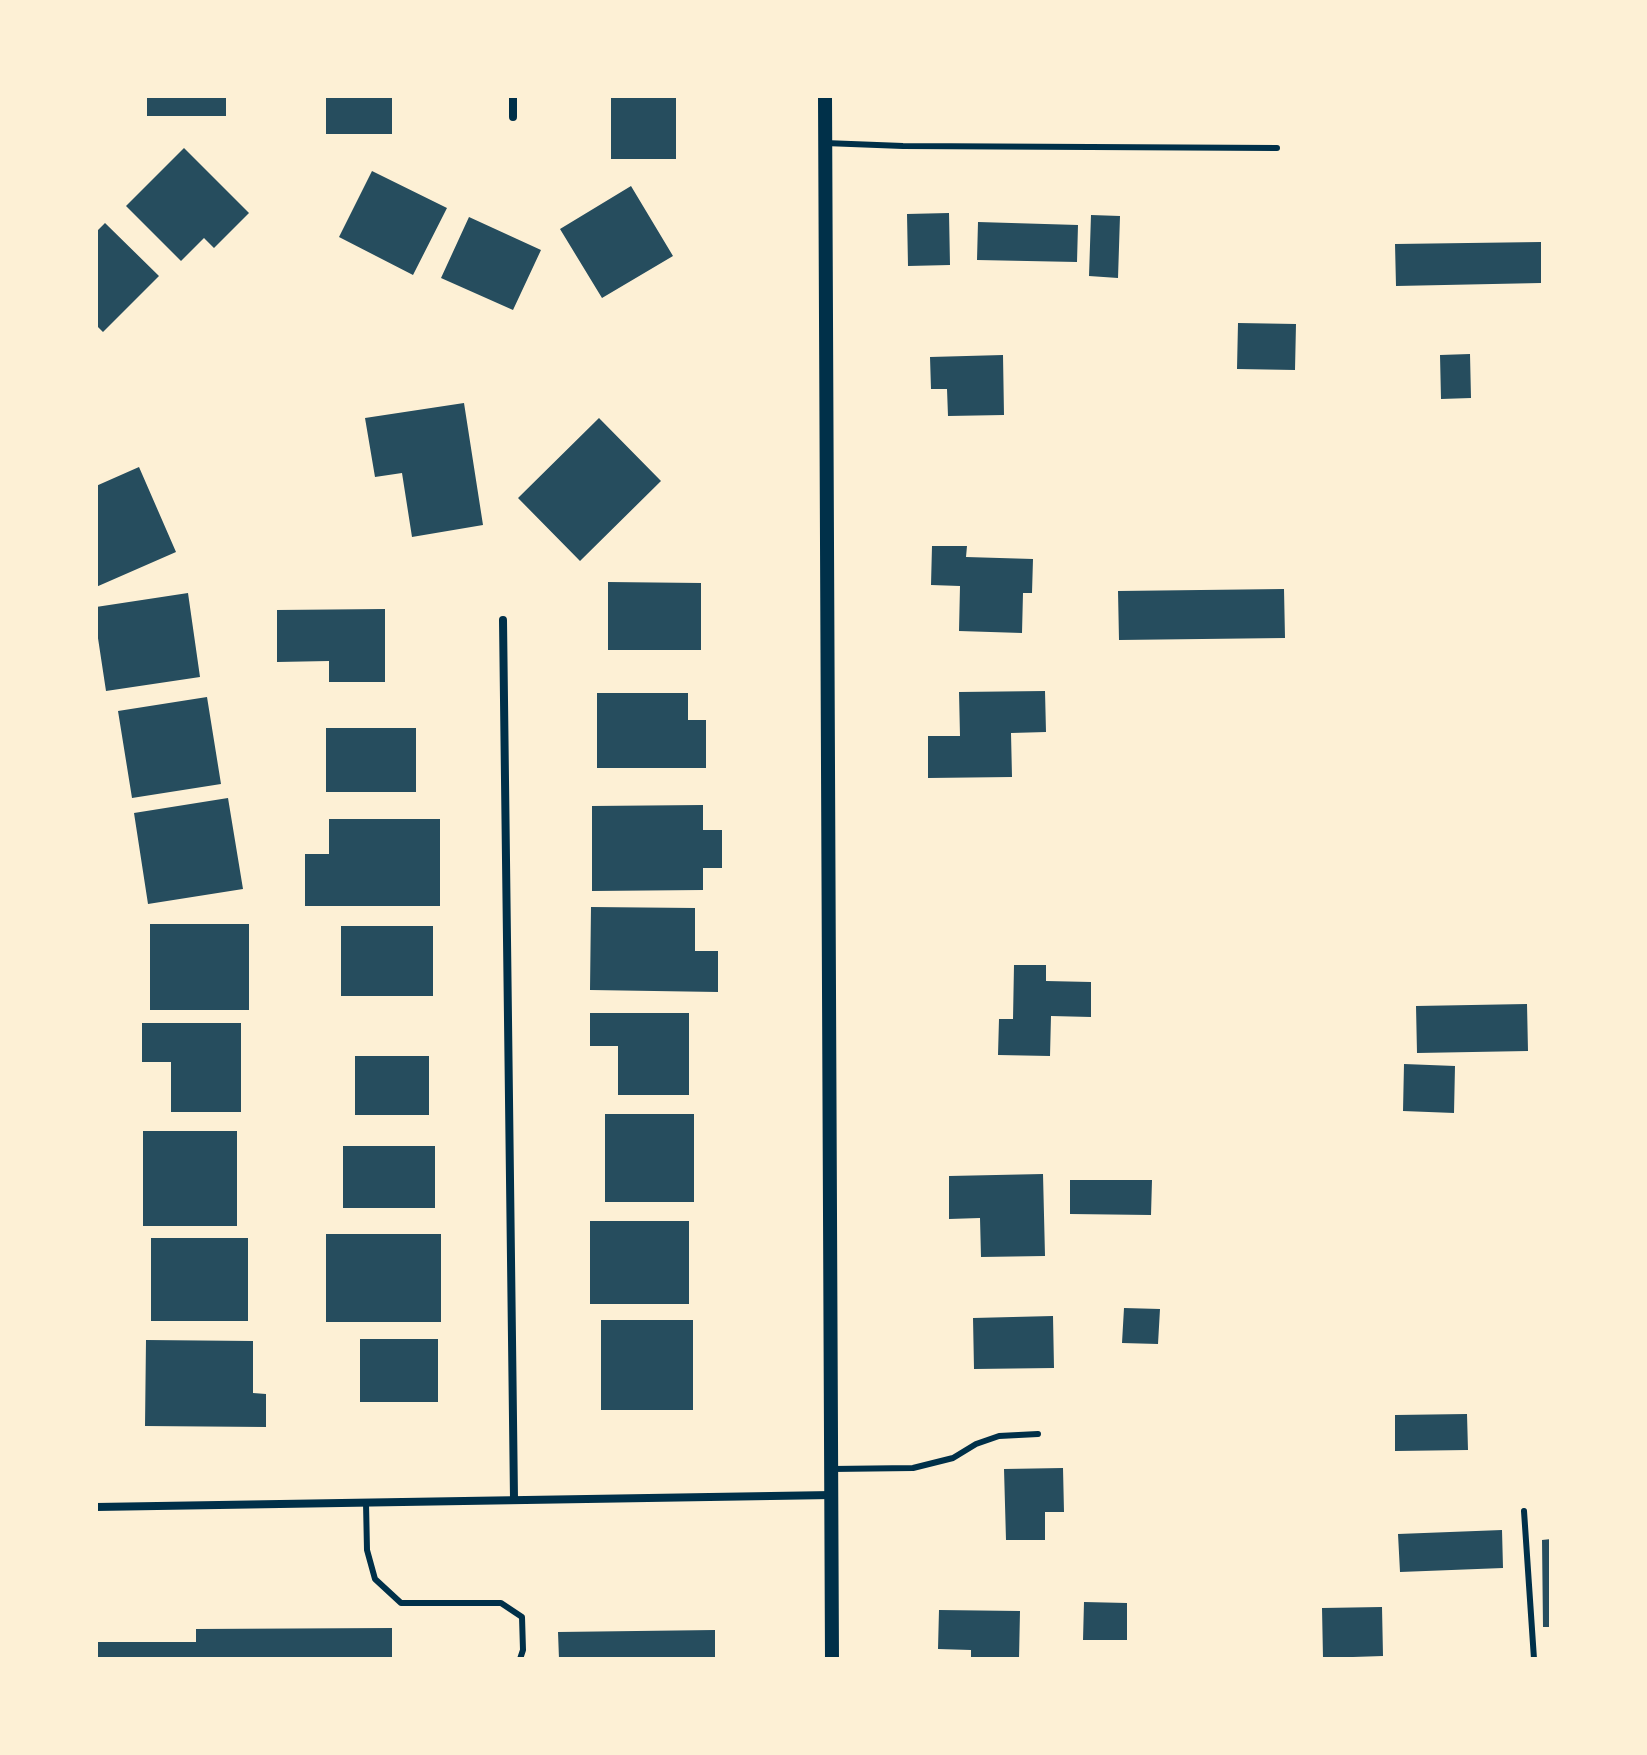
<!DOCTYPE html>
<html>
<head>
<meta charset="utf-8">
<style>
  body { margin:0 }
  #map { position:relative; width:1647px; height:1755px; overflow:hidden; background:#fdf0d5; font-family:"Roboto Condensed",sans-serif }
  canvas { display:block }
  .frame { position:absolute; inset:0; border:98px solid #fdf0d5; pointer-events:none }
</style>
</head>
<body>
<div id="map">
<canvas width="1647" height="1755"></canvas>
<div class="frame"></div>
</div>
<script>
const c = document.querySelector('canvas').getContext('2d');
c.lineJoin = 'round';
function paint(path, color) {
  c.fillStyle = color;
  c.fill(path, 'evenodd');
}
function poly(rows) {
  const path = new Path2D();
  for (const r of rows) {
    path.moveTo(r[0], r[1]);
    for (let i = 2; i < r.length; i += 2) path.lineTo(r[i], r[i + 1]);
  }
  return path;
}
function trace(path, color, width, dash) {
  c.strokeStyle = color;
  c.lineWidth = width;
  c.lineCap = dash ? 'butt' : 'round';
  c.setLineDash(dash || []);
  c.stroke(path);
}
paint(poly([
  [147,96,226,96,226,116,147,116],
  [326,96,392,96,392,134,326,134],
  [611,96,676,96,676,159,611,159],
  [184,148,249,213,214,248,204,238,181,261,126,206],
  [372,171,447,208,413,275,339,237],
  [631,186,673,256,602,298,560,229],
  [949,213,950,265,908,266,907,214],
  [1091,215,1120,216,1118,278,1089,276],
  [469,217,541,250,513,310,441,278],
  [978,222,1078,225,1077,262,977,260],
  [105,223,159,276,103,332,96,325,96,232],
  [1541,242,1541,283,1396,286,1395,244],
  [1238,323,1296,324,1295,370,1237,369],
  [1470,354,1471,398,1441,399,1440,355],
  [1003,355,1004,415,948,416,947,389,931,389,930,357],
  [464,403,483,525,412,537,402,473,375,477,365,418],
  [599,418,661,481,580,561,518,498],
  [139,467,176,552,96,587,96,486],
  [932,546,967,546,966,557,1033,559,1032,593,1023,593,1022,633,959,631,960,586,931,585],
  [608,582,701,583,701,650,608,650],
  [1284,589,1285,638,1119,640,1118,591],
  [188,593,200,677,106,691,96,625,96,607],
  [385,609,385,682,329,682,329,661,277,662,277,610],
  [1045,691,1046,732,1011,733,1012,777,928,778,928,736,960,736,959,692],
  [597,693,688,693,688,720,706,720,706,768,597,768],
  [207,697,221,784,132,798,118,711],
  [326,728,416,728,416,792,326,792],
  [228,798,243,889,148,904,134,813],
  [703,805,703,830,722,830,722,868,703,868,703,890,592,891,592,806],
  [329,819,440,819,440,906,305,906,305,854,329,854],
  [591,907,695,908,695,951,718,951,718,992,590,990],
  [150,924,249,924,249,1010,150,1010],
  [341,926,433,926,433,996,341,996],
  [1014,965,1046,965,1046,981,1091,982,1091,1017,1051,1016,1050,1056,998,1055,999,1019,1013,1019],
  [1527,1004,1528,1051,1417,1053,1416,1006],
  [590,1013,689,1013,689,1095,618,1095,618,1046,590,1046],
  [142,1023,241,1023,241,1112,171,1112,171,1062,142,1062],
  [355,1056,429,1056,429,1115,355,1115],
  [1404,1064,1455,1066,1454,1113,1403,1111],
  [605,1114,694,1114,694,1202,605,1202],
  [143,1131,237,1131,237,1226,143,1226],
  [343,1146,435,1146,435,1208,343,1208],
  [1043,1174,1045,1256,981,1257,980,1218,949,1219,949,1176],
  [1070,1180,1152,1180,1151,1215,1070,1214],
  [590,1221,689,1221,689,1304,590,1304],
  [326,1234,441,1234,441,1322,326,1322],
  [151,1238,248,1238,248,1321,151,1321],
  [1124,1308,1160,1309,1158,1344,1122,1343],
  [1053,1316,1054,1368,974,1369,973,1318],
  [601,1320,693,1320,693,1410,601,1410],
  [360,1339,438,1339,438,1402,360,1402],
  [146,1340,253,1341,253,1393,266,1394,266,1427,145,1426],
  [1467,1414,1468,1450,1395,1451,1395,1415],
  [1063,1468,1064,1512,1045,1512,1045,1540,1006,1540,1004,1469],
  [1502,1530,1503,1568,1400,1572,1398,1534],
  [1551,1539,1551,1627,1543,1627,1542,1540],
  [1084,1602,1127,1603,1127,1640,1083,1640],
  [1382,1607,1383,1656,1323,1658,1322,1608],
  [939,1610,1020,1611,1019,1659,971,1659,971,1650,938,1649],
  [392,1628,392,1659,96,1659,96,1642,196,1642,196,1629],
  [715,1630,715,1659,559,1659,558,1632]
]), '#264d5e');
trace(poly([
  [825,143,903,146,1277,148],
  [832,1469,913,1468,953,1458,976,1444,999,1436,1038,1434],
  [366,1503,367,1550,375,1579,401,1603,501,1603,522,1617,523,1650,520,1659],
  [1524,1511,1534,1659]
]), '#003049', 6);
trace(poly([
  [513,96,513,117],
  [503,620,514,1499],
  [96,1507,832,1495]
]), '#003049', 8);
trace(poly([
  [825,96,832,1659]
]), '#003049', 14);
</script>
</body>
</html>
